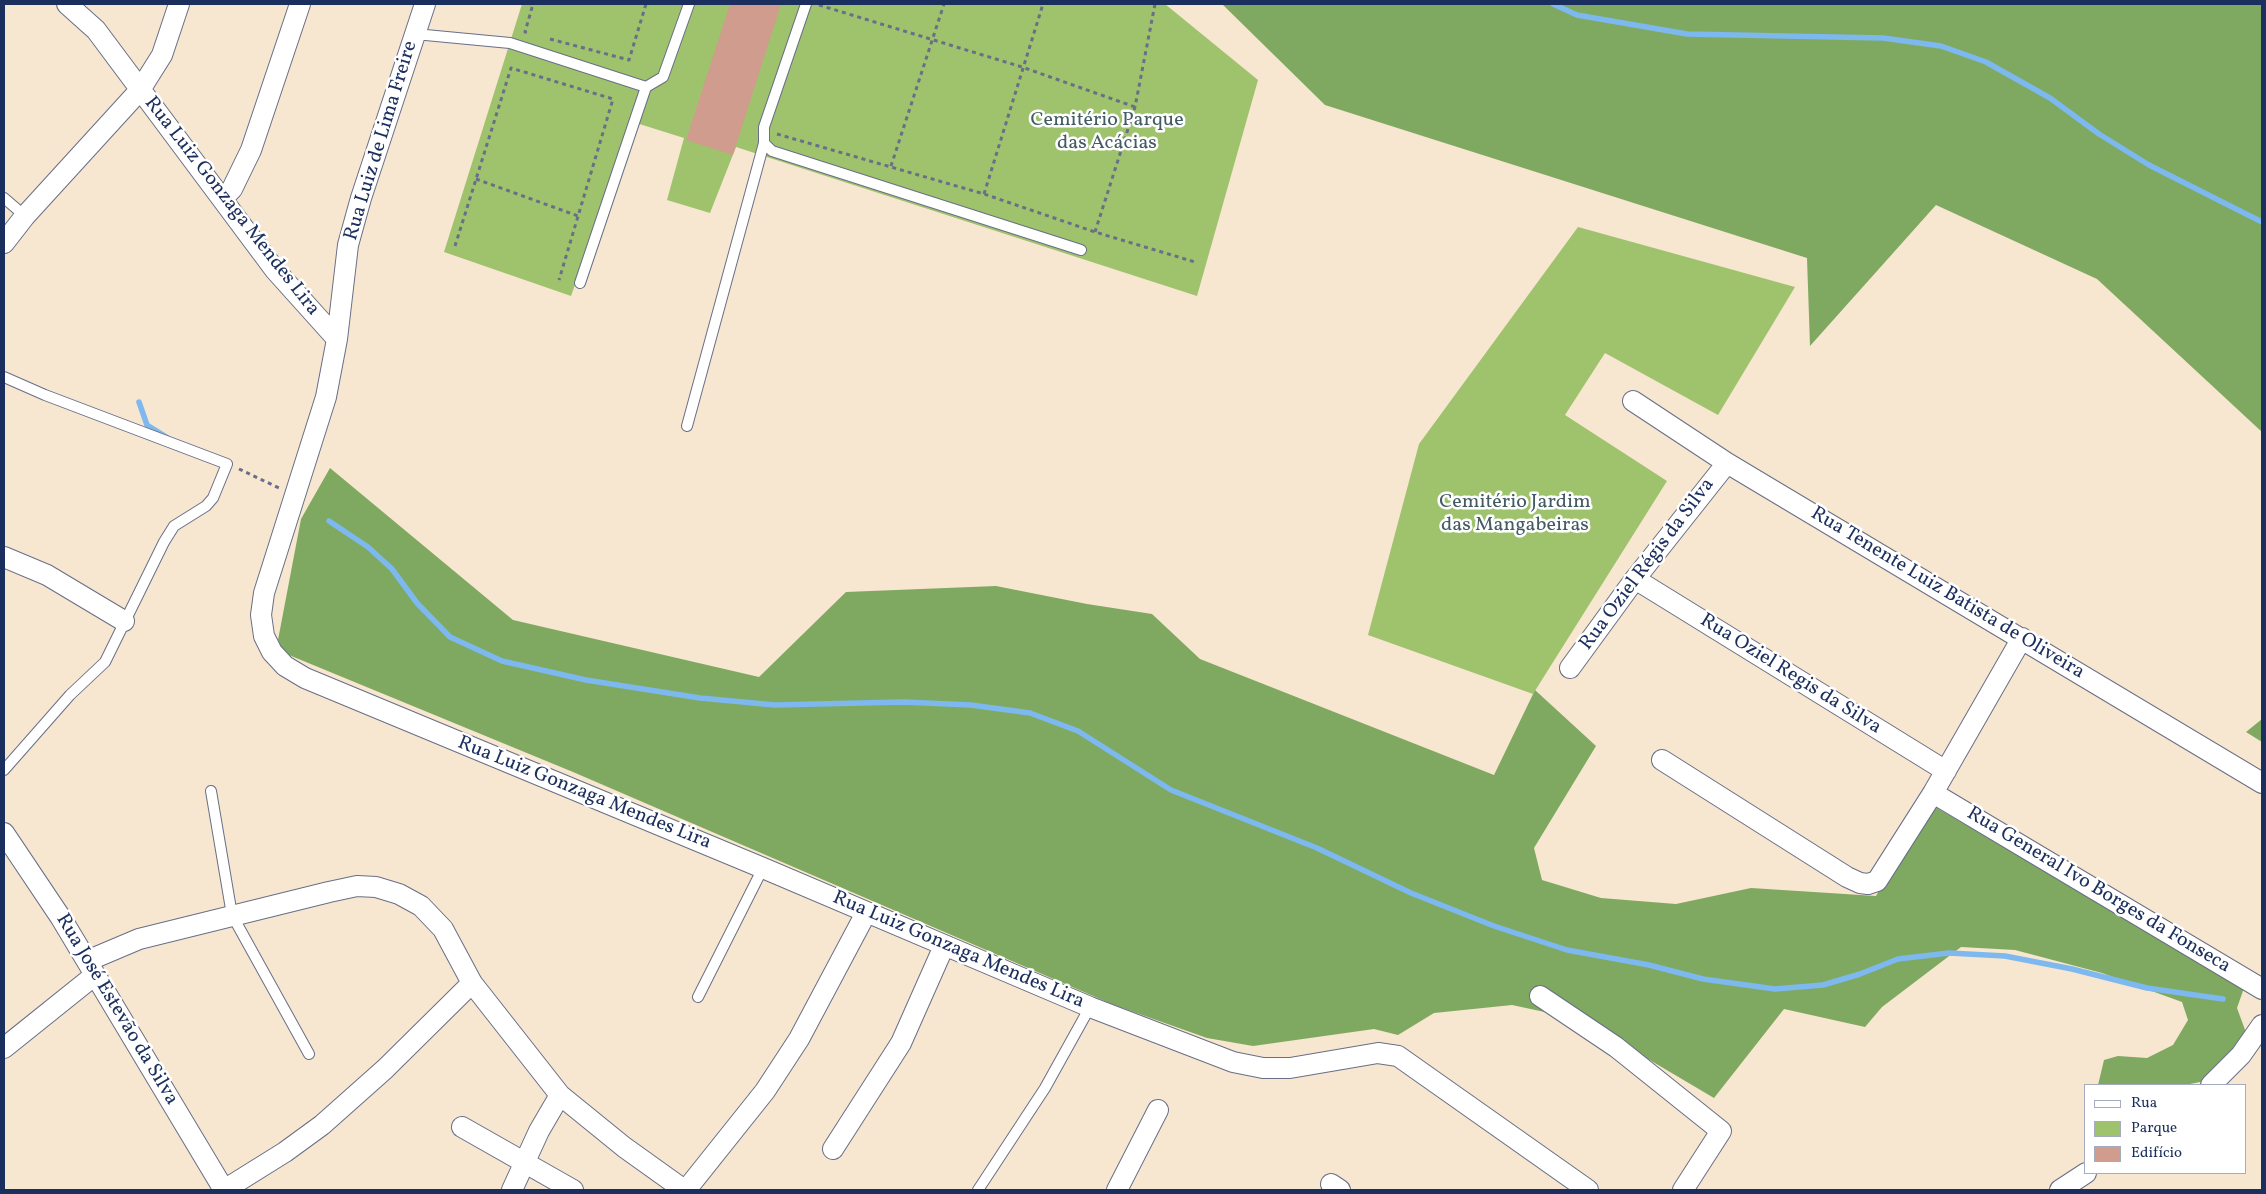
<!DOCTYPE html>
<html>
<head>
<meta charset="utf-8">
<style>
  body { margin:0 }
  #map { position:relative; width:2266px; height:1194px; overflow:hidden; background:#f7e6d0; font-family:Vollkorn,serif }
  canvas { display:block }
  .frame { position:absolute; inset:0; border:5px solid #1b2f5e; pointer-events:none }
  .legend { position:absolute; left:2084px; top:1084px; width:162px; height:90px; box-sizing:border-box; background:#fff; border:1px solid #a4acbf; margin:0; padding:6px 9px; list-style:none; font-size:15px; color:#1b2f5e }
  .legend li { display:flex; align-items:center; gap:10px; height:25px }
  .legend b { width:25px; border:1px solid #a4acbf }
</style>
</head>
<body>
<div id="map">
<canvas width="2266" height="1194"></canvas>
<div class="frame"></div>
<ul class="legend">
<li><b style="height:6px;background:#fff"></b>Rua</li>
<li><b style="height:14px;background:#9fc36c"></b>Parque</li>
<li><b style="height:14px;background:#d09c8d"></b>Edifício</li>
</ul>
</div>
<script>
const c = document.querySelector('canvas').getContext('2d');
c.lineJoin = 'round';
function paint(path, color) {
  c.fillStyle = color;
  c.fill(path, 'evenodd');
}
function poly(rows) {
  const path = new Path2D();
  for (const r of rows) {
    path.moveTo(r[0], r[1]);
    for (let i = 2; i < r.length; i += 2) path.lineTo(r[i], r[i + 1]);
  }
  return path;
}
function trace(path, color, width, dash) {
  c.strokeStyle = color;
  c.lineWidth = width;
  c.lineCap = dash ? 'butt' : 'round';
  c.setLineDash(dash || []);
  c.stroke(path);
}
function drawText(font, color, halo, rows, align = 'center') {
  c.font = font + ' Vollkorn,serif';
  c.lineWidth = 5;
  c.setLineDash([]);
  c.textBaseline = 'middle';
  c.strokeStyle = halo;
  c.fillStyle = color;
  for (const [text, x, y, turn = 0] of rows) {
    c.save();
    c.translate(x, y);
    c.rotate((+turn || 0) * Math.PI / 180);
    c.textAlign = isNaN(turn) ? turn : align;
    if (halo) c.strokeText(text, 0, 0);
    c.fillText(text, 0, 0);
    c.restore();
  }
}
paint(poly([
  [522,4,1165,4,1258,80,1197,296,736,147,710,213,667,200,684,138,633,122,571,296,444,252],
  [1578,227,1795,287,1718,415,1605,353,1565,415,1667,481,1533,694,1368,635,1419,444]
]), '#9fc36c');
paint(poly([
  [1222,4,2262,4,2262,432,2097,279,1936,205,1810,346,1807,258,1325,105],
  [330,468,513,620,759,677,846,592,996,586,1087,604,1152,614,1200,659,1494,775,1535,690,1596,746,1534,848,1542,880,1601,898,1676,904,1751,888,1876,896,1928,803,2244,988,2237,1008,2248,1038,2210,1080,2185,1085,2098,1085,2104,1060,2118,1056,2147,1058,2173,1045,2188,1020,2182,1002,2102,973,2015,950,1961,947,1882,1007,1865,1027,1784,1009,1714,1098,1582,1020,1512,1005,1434,1013,1398,1035,1374,1029,1253,1046,1207,1038,1114,1005,573,772,284,653,278,640,301,519],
  [2262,719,2262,742,2246,732]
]), '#7fa960');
trace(poly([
  [1553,4,1577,15,1687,34,1883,38,1941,46,1986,62,2050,98,2099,134,2149,165,2262,222],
  [139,402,147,425,168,438],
  [329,521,368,547,392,569,417,603,450,637,502,661,586,680,700,698,775,705,903,702,971,705,1030,713,1078,731,1171,790,1317,848,1411,893,1494,926,1567,950,1649,965,1703,979,1775,989,1823,985,1860,974,1898,959,1949,953,2005,956,2072,969,2147,988,2223,999]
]), '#7db8ef', 5.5);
paint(poly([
  [730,4,781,4,733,155,686,140]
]), '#d09c8d');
const service = poly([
  [806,4,764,127,764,143,772,151,1081,250],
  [415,34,510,43,646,87,663,77,689,4],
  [4,198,25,216],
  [580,283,646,87],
  [4,377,45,395,227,464,213,498,206,506,174,526,164,542,105,662,70,695,4,770],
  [687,426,764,143],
  [211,791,232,915,309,1054],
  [698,997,763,868],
  [978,1190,1045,1088,1090,1007]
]);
const minor = poly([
  [67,4,96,30,275,270,337,339,326,397,264,593,261,615,264,636,272,652,285,666,305,678,763,868,1090,1007,1233,1062,1263,1068,1290,1068,1378,1053,1398,1056,1588,1190],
  [223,198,232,189,251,150,300,4],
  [4,243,25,216,140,90,162,55,179,4],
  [337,339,348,245,361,198,425,4],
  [1633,401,1727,463,2262,783],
  [4,557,47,575,124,621],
  [1635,579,1946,771],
  [1570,668,1635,579,1727,463],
  [1662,760,1847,877,1860,883,1868,884,1877,881,1933,793,2022,638],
  [1933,793,2262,989],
  [4,833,61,918,224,1190],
  [87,961,139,939,329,892,357,886,376,887,399,894,421,906,443,929,472,983,560,1095,624,1147,684,1190],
  [1540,996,1616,1047,1721,1131,1683,1190],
  [4,1048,95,975],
  [2211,1085,2241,1055,2262,1025],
  [462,1127,573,1190],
  [833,1149,901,1043,944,946],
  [1331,1184,1340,1190],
  [224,1190,285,1152,322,1125,385,1069,472,983],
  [512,1190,539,1131,560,1095],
  [686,1190,765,1091,799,1039,866,913],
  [1117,1190,1158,1110],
  [2060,1190,2086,1173]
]);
trace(service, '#686f86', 12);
trace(minor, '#686f86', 22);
trace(poly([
  [819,5,1022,67,1135,107],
  [527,32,525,32,533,4],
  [550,39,629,60,646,4],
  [777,134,984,194,1095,232,1195,262],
  [891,166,944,4],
  [476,179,578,216],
  [984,194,1043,4],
  [1095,232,1135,107,1155,4],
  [455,246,511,68,613,99,559,280],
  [239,469,279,488]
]), '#686f86', 3, [4, 4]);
trace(service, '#fff', 10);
trace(minor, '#fff', 20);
drawText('20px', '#435b62', '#fff', [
  ["Cemitério Parque",1107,121],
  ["das Acácias",1107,144],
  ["Cemitério Jardim",1515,503],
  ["das Mangabeiras",1515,526]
]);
drawText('20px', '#1b2f5e', '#fff', [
  ["Rua Luiz de Lima Freire",382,141,-73],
  ["Rua Luiz Gonzaga Mendes Lira",231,207,52],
  ["Rua Oziel Régis da Silva",1648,565,-53],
  ["Rua Tenente Luiz Batista de Oliveira",1947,594,31],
  ["Rua Oziel Regis da Silva",1790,675,32],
  ["Rua Luiz Gonzaga Mendes Lira",584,794,22],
  ["Rua General Ivo Borges da Fonseca",2098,891,31],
  ["Rua Luiz Gonzaga Mendes Lira",958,951,23],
  ["Rua José Estevão da Silva",116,1010,59]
]);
</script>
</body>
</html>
